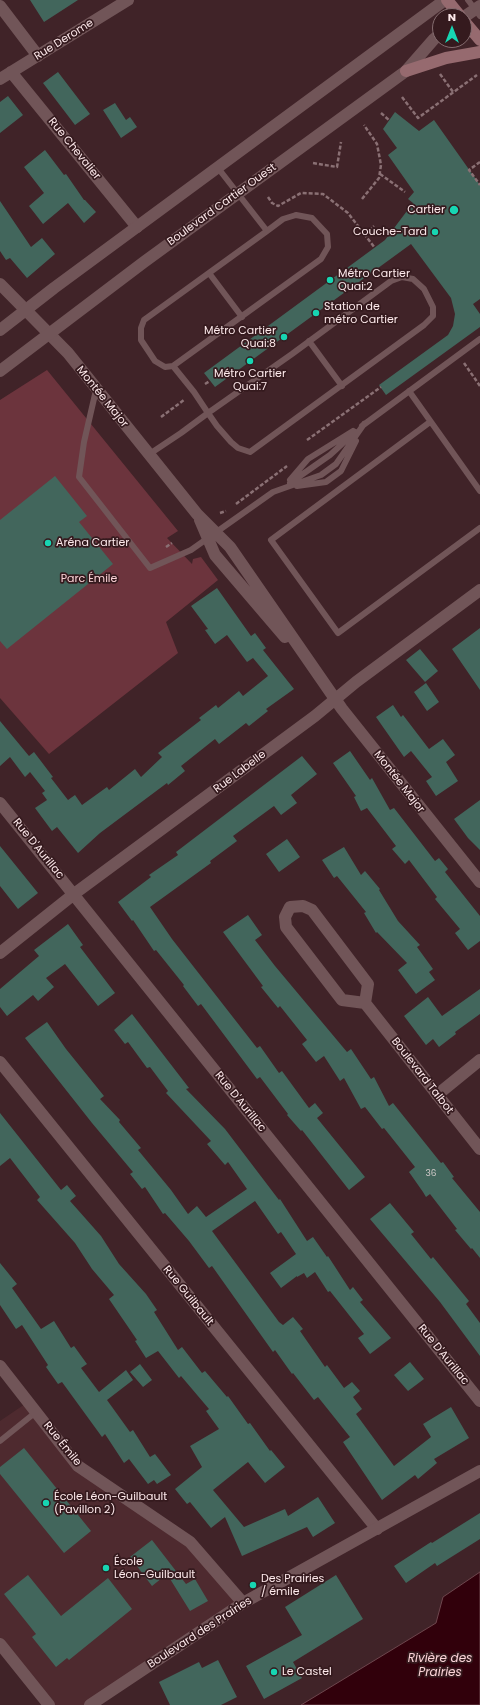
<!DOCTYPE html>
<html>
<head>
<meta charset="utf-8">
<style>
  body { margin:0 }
  #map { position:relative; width:480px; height:1705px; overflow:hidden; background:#402328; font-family:Poppins,sans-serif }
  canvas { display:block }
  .north { position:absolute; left:432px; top:8px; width:40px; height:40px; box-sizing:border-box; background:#351a1e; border:1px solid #856d70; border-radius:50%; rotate:0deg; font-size:11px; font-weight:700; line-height:16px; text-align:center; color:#fde9eb }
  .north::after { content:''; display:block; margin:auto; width:14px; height:18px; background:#17d5b2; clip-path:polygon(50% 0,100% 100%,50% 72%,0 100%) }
</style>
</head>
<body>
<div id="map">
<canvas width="480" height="1705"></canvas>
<div class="north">N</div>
</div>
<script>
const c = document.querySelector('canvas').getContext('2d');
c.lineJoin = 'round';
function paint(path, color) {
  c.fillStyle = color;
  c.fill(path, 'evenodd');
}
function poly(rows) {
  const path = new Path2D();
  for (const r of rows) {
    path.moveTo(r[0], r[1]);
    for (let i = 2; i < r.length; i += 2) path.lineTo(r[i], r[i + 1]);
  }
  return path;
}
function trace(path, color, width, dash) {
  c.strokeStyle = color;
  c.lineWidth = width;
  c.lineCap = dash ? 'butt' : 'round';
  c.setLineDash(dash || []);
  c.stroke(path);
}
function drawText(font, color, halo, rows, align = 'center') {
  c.font = font + ' Poppins,sans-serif';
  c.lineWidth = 3.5;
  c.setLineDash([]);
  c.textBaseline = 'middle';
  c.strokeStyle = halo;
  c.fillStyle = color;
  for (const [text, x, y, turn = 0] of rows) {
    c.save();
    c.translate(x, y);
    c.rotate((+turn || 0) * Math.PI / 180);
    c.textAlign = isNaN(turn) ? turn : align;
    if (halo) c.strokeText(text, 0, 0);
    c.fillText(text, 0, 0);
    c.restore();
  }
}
paint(poly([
  [28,1402,78,1466,190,1542,243,1603,90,1705,49,1705,0,1644,0,1421]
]), '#4e2a2f');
paint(poly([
  [47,370,178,531,167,538,192,564,193,559,201,557,218,580,166,622,178,653,49,754,0,698,0,400]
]), '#6c343d');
const water = poly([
  [480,1572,480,1705,301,1705,436,1623,443,1597,480,1572]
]);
paint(water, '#31000b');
trace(water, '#6e464e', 1);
paint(poly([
  [30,0,78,0,44,22],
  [58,72,90,114,75,125,43,83],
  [8,96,23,115,0,133,0,102],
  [115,103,126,120,130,117,137,127,121,138,103,110],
  [395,112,419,131,434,120,480,185,480,299,473,304,480,314,480,327,386,395,379,385,448,335,453,326,455,314,451,298,411,244,215,387,204,373,385,240,413,203,408,199,414,192,388,155,397,148,383,129],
  [45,150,64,175,66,174,84,200,85,200,96,212,84,223,68,203,43,224,29,206,44,193,24,167],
  [0,201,31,247,42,238,55,254,27,278,10,258,6,260,0,251],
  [55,476,87,516,79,522,113,564,7,649,0,641,0,520],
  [217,588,251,636,255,633,266,648,263,650,294,689,266,709,268,711,249,726,246,723,219,744,215,739,181,766,185,771,168,785,167,783,100,833,78,853,57,827,52,831,35,808,47,800,42,793,45,791,30,772,25,777,10,757,0,766,0,721,29,756,34,752,53,777,51,778,68,800,75,795,82,805,107,787,109,790,135,769,141,777,162,757,158,753,201,720,199,718,216,705,218,708,239,691,243,696,268,676,253,658,247,662,227,635,215,644,205,630,208,629,191,606],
  [480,628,480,690,452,649],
  [420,649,438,671,425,682,406,660],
  [426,683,439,702,427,711,414,692],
  [393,705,401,717,403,715,429,749,443,739,455,755,446,762,458,781,436,796,426,781,432,777,411,751,404,757,376,717],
  [350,751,370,780,372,778,390,810,394,808,435,861,439,858,448,869,445,872,480,916,480,941,468,950,455,933,460,929,435,899,437,897,409,860,405,864,392,849,396,846,367,808,361,811,354,797,356,796,333,763],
  [302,756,317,774,291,795,297,803,281,815,274,806,233,836,237,841,210,861,211,863,150,907,172,939,257,1048,260,1046,279,1073,282,1071,309,1108,315,1103,323,1113,317,1118,365,1177,349,1190,302,1130,301,1131,287,1115,288,1114,260,1077,257,1079,201,1004,198,1006,183,986,184,985,156,950,154,951,133,920,132,921,118,902,151,877,149,875,178,855,176,852],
  [480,800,480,850,468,838,454,819],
  [287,839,300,857,279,872,266,854],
  [0,846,38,893,18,909,0,886],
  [344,847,361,875,365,871,380,889,379,890,398,921,420,945,417,947,433,969,429,972,435,980,416,994,398,970,407,963,377,932,376,933,364,913,366,912,337,876,334,878,322,860],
  [248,915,262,935,255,940,275,966,347,1052,351,1049,371,1079,374,1077,389,1106,393,1103,441,1163,443,1162,454,1177,452,1178,480,1212,480,1258,472,1248,471,1249,455,1230,457,1229,430,1194,426,1197,423,1192,409,1172,415,1167,384,1128,382,1129,365,1107,361,1109,344,1078,340,1081,324,1056,316,1062,302,1044,307,1040,280,1006,278,1008,261,987,263,986,223,932],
  [68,924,83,945,80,947,115,993,98,1006,65,964,46,978,54,987,38,1001,33,995,7,1016,0,1007,0,989,39,956,34,950],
  [480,989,480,1014,455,1032,456,1034,439,1047,433,1039,426,1045,404,1016,428,997,442,1016],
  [132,1014,189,1088,186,1089,225,1129,279,1200,280,1199,307,1241,313,1237,327,1257,328,1256,350,1290,353,1287,363,1300,360,1302,391,1338,370,1354,358,1338,364,1334,330,1291,328,1292,315,1272,307,1278,304,1273,297,1277,297,1276,281,1288,270,1273,296,1254,281,1232,278,1234,255,1201,212,1231,279,1322,283,1325,293,1317,303,1329,300,1331,325,1367,327,1365,344,1388,352,1382,360,1391,353,1397,362,1409,356,1414,394,1466,431,1437,423,1424,451,1407,469,1438,434,1459,437,1463,418,1479,415,1475,382,1500,343,1442,350,1437,318,1397,314,1400,293,1373,292,1374,275,1350,273,1352,212,1266,209,1268,189,1241,165,1213,163,1214,145,1187,142,1189,130,1174,133,1172,92,1123,25,1038,47,1022,66,1049,104,1096,100,1099,120,1120,119,1122,141,1148,138,1150,171,1190,188,1214,197,1206,206,1217,247,1189,228,1162,225,1165,207,1144,211,1141,166,1093,168,1091,150,1067,147,1068,128,1042,125,1044,114,1030],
  [0,1113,61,1190,67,1185,76,1196,70,1201,101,1236,119,1264,146,1294,157,1310,154,1312,178,1350,182,1347,202,1373,205,1371,227,1397,228,1396,248,1424,250,1423,270,1451,271,1450,285,1467,265,1483,248,1462,213,1490,244,1527,285,1509,288,1516,318,1497,335,1523,313,1537,307,1527,242,1556,225,1517,211,1528,190,1502,187,1504,175,1489,202,1467,190,1446,219,1429,206,1411,209,1409,181,1376,179,1378,158,1351,146,1358,135,1341,137,1340,109,1299,114,1295,92,1269,75,1243,37,1200,40,1197,10,1158,0,1166],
  [390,1203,414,1232,411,1234,431,1259,433,1257,469,1301,466,1304,480,1323,480,1356,440,1302,370,1219],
  [0,1263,17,1284,12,1288,41,1329,54,1321,71,1348,74,1346,87,1364,81,1368,99,1392,126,1370,133,1380,107,1400,130,1432,133,1430,150,1457,155,1454,171,1475,157,1484,154,1480,148,1484,129,1459,124,1463,105,1434,102,1437,62,1382,58,1384,46,1367,48,1365,22,1325,16,1329,0,1305],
  [410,1362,424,1379,408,1391,394,1375],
  [140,1364,152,1380,143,1387,130,1372],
  [24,1448,91,1531,64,1553,0,1474,0,1467],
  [480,1513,480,1539,437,1566,435,1563,406,1583,394,1566,431,1542,432,1543],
  [152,1540,186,1584,195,1579,208,1601,190,1611,167,1574,152,1586,130,1557],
  [28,1575,61,1616,108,1578,132,1609,69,1660,67,1658,56,1667,32,1637,36,1634,4,1594],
  [336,1575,363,1619,293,1662,302,1678,264,1699,246,1666,302,1635,285,1607],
  [218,1660,237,1697,221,1705,170,1705,159,1682,199,1662,202,1668]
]), '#42665c');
trace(poly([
  [440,74,453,92],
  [402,97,418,118,477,75],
  [381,113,389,120],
  [480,162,469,170,480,185],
  [313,163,337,167,341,142],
  [380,174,405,192],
  [268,197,272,203,278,206,301,193,323,194,348,213,375,248],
  [362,199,379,178,381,165,377,144,364,125],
  [365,235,374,226],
  [464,363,480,386],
  [205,384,210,381],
  [161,417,184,400],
  [307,440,381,387],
  [236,504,287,466],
  [220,513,226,511],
  [166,547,172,543]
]), '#8a7074', 2.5, [4, 2]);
trace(poly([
  [468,0,480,16],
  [218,168,267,231],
  [296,215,312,218,327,234,328,247,321,259,173,366,165,367,155,361,141,340,141,328,144,320,267,231,283,219,296,215],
  [209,273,242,317],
  [309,341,342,386],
  [96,390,84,442,79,477,150,568,191,550,273,492,321,475,336,464,364,424],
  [409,391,480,491],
  [430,422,271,540,338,633,480,528],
  [362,426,480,339],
  [148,455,181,433,208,413,292,354,391,281,402,277,413,279,424,289,433,307,433,316,424,325,250,452,238,448,231,442,217,426,208,413,194,392,173,366],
  [290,480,308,459,353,431],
  [290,483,330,455,355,432],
  [297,486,326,482,341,471,356,441],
  [0,1441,36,1412]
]), '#715558', 6);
trace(poly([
  [0,6,38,56],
  [11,72,137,227],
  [0,79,128,0],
  [0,284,68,353,197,514,230,547,342,709,480,882],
  [200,520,215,555,285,637],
  [0,803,480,1401],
  [0,953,74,894,315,716,356,682,480,590],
  [365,1003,368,984,312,910,303,906,290,907,285,917,286,927,342,1000,365,1003,480,1149],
  [0,1062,377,1529],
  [437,1095,480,1060],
  [0,1366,78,1466,190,1542,243,1603],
  [0,1644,49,1705]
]), '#715558', 12);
trace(poly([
  [464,17,480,6],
  [0,330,54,288,445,0],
  [0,371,144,262,406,71,434,39,440,34],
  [90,1705,243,1603,480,1471]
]), '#715558', 12);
trace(poly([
  [447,0,460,16],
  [464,21,480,40],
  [406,71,446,58,480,52]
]), '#966a6f', 12);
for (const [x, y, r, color] of [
  [454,210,5,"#17d5b2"],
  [435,232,4,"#17d5b2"],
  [330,280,4,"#17d5b2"],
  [316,313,4,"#17d5b2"],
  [284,337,4,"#17d5b2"],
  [250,361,4,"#17d5b2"],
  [48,543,4,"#17d5b2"],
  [46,1503,4,"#17d5b2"],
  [106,1568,4,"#17d5b2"],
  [253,1585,4,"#17d5b2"],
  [274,1672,4,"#17d5b2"]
]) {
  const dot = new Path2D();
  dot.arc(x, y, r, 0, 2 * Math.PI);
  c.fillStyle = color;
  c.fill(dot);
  trace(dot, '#351a1e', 1.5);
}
drawText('9px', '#cec8c7', null, [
  ["36",431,1174]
]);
drawText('11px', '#fde9eb', '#351a1e', [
  ["Rue Derome",64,40,-32],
  ["Rue Chevalier",74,149,51],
  ["Boulevard Cartier Ouest",222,205,-36],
  ["Montée Major",102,397,51],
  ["Rue Labelle",240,772,-37],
  ["Montée Major",399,782,52],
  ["Rue D'Aurillac",38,849,51],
  ["Boulevard Talbot",422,1076,52],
  ["Rue D'Aurillac",240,1102,51],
  ["Rue Guilbault",188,1296,51],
  ["Rue D'Aurillac",443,1355,51],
  ["Rue Émile",62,1444,51],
  ["Boulevard des Prairies",200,1633,-33]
]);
drawText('11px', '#fde9eb', '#351a1e', [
  ["Cartier",445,210,"right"],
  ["Couche-Tard",427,232,"right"],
  ["Métro Cartier",338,274],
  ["Quai:2",338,287],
  ["Station de",324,307],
  ["métro Cartier",324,320],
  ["Métro Cartier",276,331,"right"],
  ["Quai:8",276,344,"right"],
  ["Métro Cartier",250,374,"center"],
  ["Quai:7",250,387,"center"],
  ["Aréna Cartier",56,543],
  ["École Léon-Guilbault",54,1497],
  ["(Pavillon 2)",54,1510],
  ["École",114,1562],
  ["Léon-Guilbault",114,1575],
  ["Des Prairies",261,1579],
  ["/ émile",261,1592],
  ["Le Castel",282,1672]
], 'left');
drawText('11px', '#fbd3d7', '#351a1e', [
  ["Parc Émile",89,579]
]);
drawText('italic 12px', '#fbd3d7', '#351a1e', [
  ["Rivière des",440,1659],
  ["Prairies",440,1673]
]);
</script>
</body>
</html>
